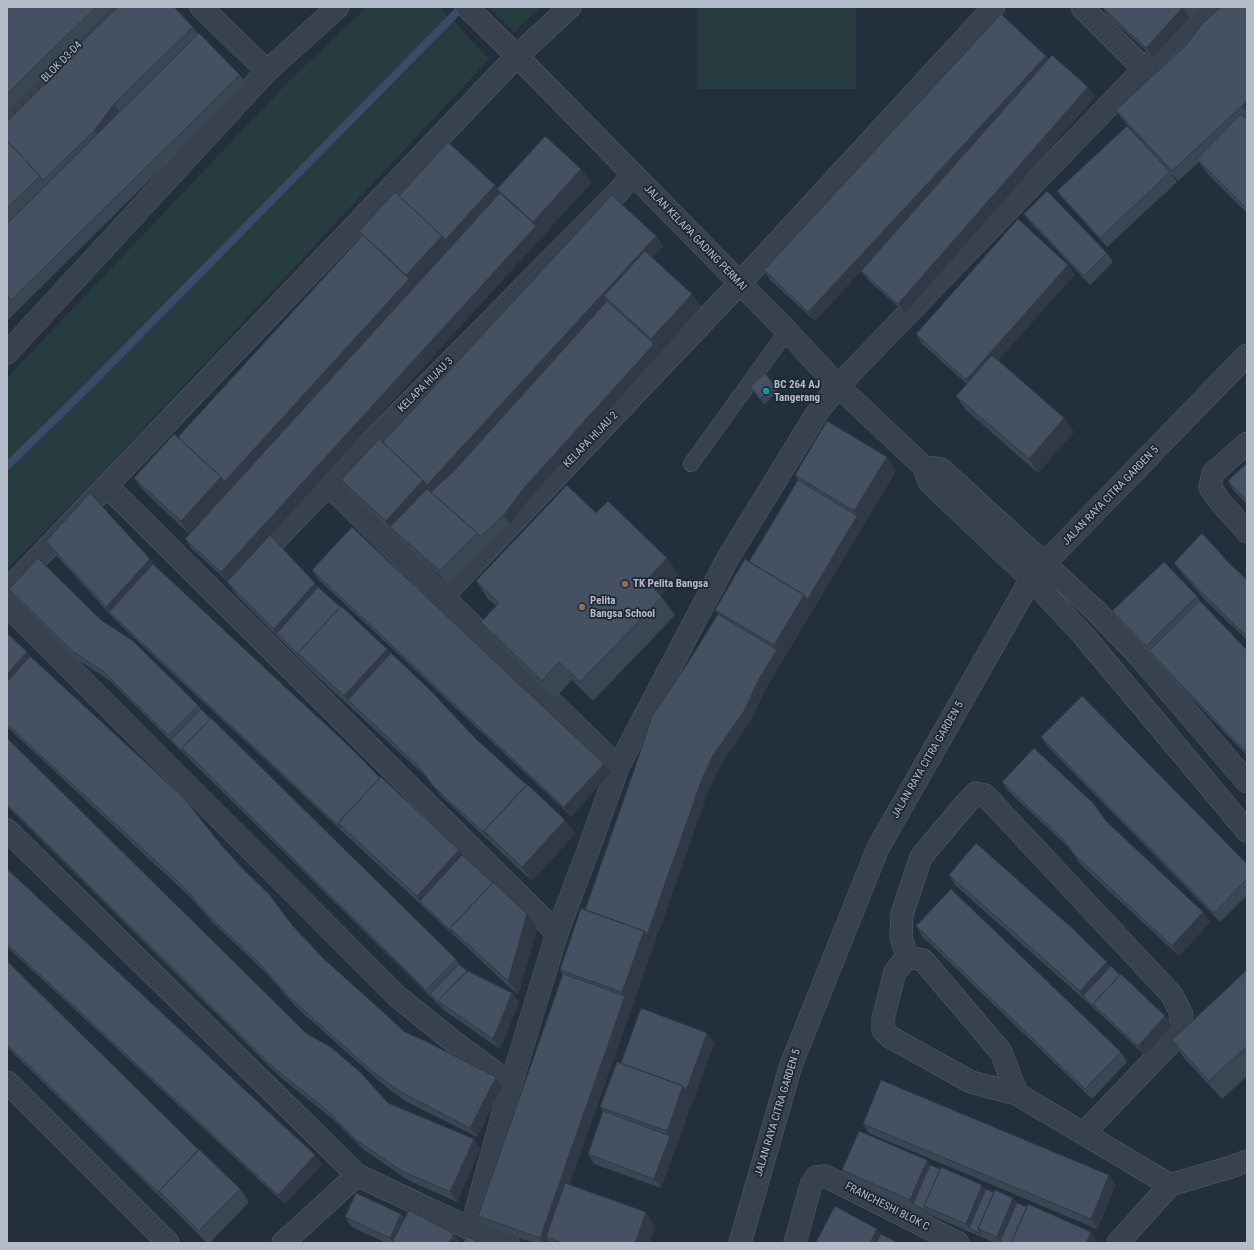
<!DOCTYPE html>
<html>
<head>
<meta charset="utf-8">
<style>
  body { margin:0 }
  #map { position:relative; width:1254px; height:1250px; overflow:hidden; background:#242f3e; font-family:"Roboto Condensed",sans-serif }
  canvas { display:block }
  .frame { position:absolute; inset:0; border:8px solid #b4bcc9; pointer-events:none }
</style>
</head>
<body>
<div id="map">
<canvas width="1254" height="1250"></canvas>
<div class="frame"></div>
</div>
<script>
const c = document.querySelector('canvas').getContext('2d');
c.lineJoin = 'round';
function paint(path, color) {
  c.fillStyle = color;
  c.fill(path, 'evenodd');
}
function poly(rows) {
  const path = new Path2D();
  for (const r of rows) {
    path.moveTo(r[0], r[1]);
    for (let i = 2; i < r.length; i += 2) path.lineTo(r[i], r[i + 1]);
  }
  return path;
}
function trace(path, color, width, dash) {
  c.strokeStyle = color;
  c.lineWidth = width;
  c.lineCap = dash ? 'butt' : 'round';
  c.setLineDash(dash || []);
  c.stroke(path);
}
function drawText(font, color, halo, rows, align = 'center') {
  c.font = font + ' "Roboto Condensed",sans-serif';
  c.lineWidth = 3.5;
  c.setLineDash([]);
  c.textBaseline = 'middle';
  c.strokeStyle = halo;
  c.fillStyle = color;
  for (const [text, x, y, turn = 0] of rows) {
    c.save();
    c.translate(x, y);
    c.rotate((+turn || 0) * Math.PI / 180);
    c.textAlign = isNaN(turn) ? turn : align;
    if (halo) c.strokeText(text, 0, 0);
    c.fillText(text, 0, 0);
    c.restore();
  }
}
paint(poly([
  [367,7,440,7,489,59,99,476,7,569,7,378,292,78],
  [489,7,541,7,514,32],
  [697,7,856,7,856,89,697,89]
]), '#263c3f');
trace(poly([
  [7,466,88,387,462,7]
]), '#394c67', 8);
const service = poly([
  [691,464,787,331]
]);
const minor = poly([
  [201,7,267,71],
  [467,7,517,56,787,331,838,386,924,467,929,482,1031,579,1084,636,1247,831],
  [1082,7,1144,69],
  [7,117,116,7],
  [7,353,267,71,338,7],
  [1247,443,1213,473,1210,487,1218,499,1247,532],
  [924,467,941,469,1096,611,1140,657,1247,782],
  [328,485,618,767],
  [107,486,557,933],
  [254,562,328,485,619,191,633,174],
  [7,590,517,56,570,7],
  [442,597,740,283,994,7],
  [7,605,398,997,454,1042,511,1084],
  [7,830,357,1175,471,1229,508,1243],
  [907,957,901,937,902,914,921,857,968,801,976,793,985,795,1172,995,1182,1015,1176,1037,1084,1133],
  [907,957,895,972,883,1019,883,1030,890,1037,971,1082,1017,1094,1170,1185],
  [907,957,923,960,1001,1052,1017,1094],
  [7,1082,168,1243],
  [471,1229,511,1084,557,933,589,848,618,767,728,558,817,413,838,386,1144,69,1207,7],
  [283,1243,357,1175],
  [795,1243,811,1185,816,1177,825,1176,958,1243],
  [1118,1243,1170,1185,1231,1167,1247,1161]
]);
const tertiary = poly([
  [740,1243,791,1065,878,848,1031,579,1045,563,1247,355]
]);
trace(service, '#565f6c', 16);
trace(minor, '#565f6c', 23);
trace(tertiary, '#565f6c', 23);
trace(service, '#38414e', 15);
trace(minor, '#38414e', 22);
trace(tertiary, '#38414e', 22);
paint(poly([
  [7,7,113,7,7,110],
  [1103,7,1201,7,1190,17,1153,57,1109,17,1103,8],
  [1247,7,1247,117,1245,119,1247,120,1247,213,1207,173,1199,162,1178,181,1122,119,1116,110],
  [193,27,198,34,240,75,247,84,18,310,7,321,7,122],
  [1046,56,1048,59,1088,87,1095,97,905,313,868,280,861,271,815,321,770,280,764,270],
  [581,169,591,183,270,535,318,587,387,649,391,653,477,740,565,820,575,834,532,881,441,796,425,776,307,667,237,596,227,582,228,582,191,548,185,539,189,534,144,491,134,478,178,437,363,235,359,231,399,196,497,188],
  [1170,172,1177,182,1107,247,1064,200,1057,191],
  [1024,214,1107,253,1113,262,1090,285,1031,223],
  [656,236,663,246,652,258,701,307,530,498,510,524,486,547,450,585,400,541,396,535,351,494,341,480,383,442],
  [1075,274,998,360,1074,432,1038,473,966,410,956,396,967,384,922,344,916,334],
  [775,386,779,391,764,404,750,387],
  [1247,463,1247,504,1234,491,1228,481],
  [896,471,766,688,751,720,719,767,709,789,569,1185,655,1226,649,1243,550,1243,549,1242,549,1243,534,1243,484,1225,478,1216,563,974,560,970,585,910,684,669,718,614,715,610,749,562,798,480,795,475],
  [596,513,667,558,679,576,661,596,675,615,593,701,572,680,554,699,494,640,481,622,496,606,488,599,476,581],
  [46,541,150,559,153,564,380,778,459,850,462,855,527,914,537,928,518,995,116,621,56,555],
  [1228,562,1247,580,1247,640,1206,601,1181,572,1174,563],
  [312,570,611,773,571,816,319,580],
  [9,589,101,620,198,705,201,709,456,959,459,964,467,971,512,993,519,1002,500,1049,445,1011,110,681,78,660,15,598],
  [1197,596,1200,601,1247,650,1247,756,1122,625,1112,611],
  [7,633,222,846,292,925,323,958,405,1032,496,1077,502,1087,477,1137,405,1101,380,1082,296,1007,266,973,212,922,191,898,7,727],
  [1041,737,1247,864,1247,895,1220,922,1048,747],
  [7,738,306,1033,388,1103,474,1139,480,1149,457,1202,408,1180,363,1149,334,1120,279,1076,7,806],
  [1002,782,1106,821,1210,922,1179,956,1081,865,1068,847,1008,791],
  [7,869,322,1164,285,1204,7,947],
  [949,875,1111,966,1165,1016,1172,1026,1145,1055,1086,1001,955,885],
  [916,926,1121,1052,1127,1062,1092,1099,922,936],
  [7,961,199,1150,240,1189,249,1202,210,1243,207,1243,7,1047],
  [1247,970,1247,1076,1222,1099,1184,1058,1172,1040],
  [707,1033,714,1043,661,1188,594,1164,588,1154,603,1111,600,1107,621,1063],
  [863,1124,1116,1185,1097,1229,869,1133],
  [927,1160,930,1165,1017,1203,1097,1241,1097,1243,995,1243,848,1179,842,1170],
  [401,1214,405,1219,460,1243,386,1243,352,1227,345,1217]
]), '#3b4654');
paint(poly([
  [1183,7,1190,17,1153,57,1146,48],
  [1046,56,1052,65,815,321,808,312],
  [1088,87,1095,97,905,313,898,304],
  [1247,100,1247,113,1242,106],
  [114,104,120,114,100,140,94,131],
  [581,169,591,183,228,582,221,572,536,226,533,222],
  [495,185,501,195,230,491,224,482,409,279,406,275,442,236],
  [656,236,663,246,611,302,604,296,609,304,433,494,427,485],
  [1068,265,1075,274,973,389,966,380],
  [692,294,701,307,530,498,510,524,504,515,523,489,654,344,651,339],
  [1064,418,1074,432,1038,473,1029,459],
  [887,457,896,471,813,609,807,600,857,516,854,511],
  [221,477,230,491,190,535,181,521],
  [423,480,433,494,390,527,395,535,386,521],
  [667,558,679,576,658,599,646,581],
  [150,559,160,573,109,612,116,621,106,607],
  [315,583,324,597,277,633,283,643,274,629],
  [804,595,813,609,766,688,751,720,719,767,709,789,632,1006,622,992,644,931,702,779,712,757,777,650,774,645],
  [387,649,397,663,348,700,344,696],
  [27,652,37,666,7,699,7,674],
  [604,764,611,773,571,816,564,807],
  [565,820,575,834,532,881,522,867],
  [459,850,469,864,420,901,417,896],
  [1203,912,1210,922,1179,956,1172,946],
  [527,914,537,928,518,995,508,981],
  [1107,962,1114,971,1083,996,1086,1001,1080,991],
  [512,993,519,1002,500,1049,493,1039],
  [625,996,632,1006,550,1239,546,1237,549,1242,549,1243,544,1243,540,1238],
  [1165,1016,1172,1026,1145,1055,1138,1046],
  [707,1033,714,1043,661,1188,654,1179,670,1136,667,1131,683,1086],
  [496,1077,502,1087,477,1137,470,1128],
  [474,1139,480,1149,457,1202,450,1192],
  [315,1155,322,1164,285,1204,278,1195],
  [927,1160,933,1170,913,1204,910,1200],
  [1109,1175,1116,1185,1097,1229,1091,1219],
  [982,1185,989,1194,969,1228,966,1224],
  [1013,1198,1020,1208,1000,1242,997,1237],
  [646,1212,655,1226,649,1243,635,1243],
  [401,1214,408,1224,393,1241,395,1243,393,1243,390,1238],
  [877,1229,884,1238,881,1243,870,1243],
  [1091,1232,1097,1241,1097,1243,1086,1243],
  [454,1234,460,1243,449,1243]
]), '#303945');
const building = poly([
  [7,7,96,7,7,94,7,7],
  [118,7,174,7,193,27,114,104,94,131,43,180,40,176,7,141,7,122,47,82,67,56,118,7],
  [1103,7,1183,7,1146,48,1103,8,1103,7],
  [1221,7,1247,7,1247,100,1242,106,1172,171,1116,110,1186,45,1204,22,1221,7],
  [1001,14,1046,56,808,312,764,270,1001,14],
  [199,33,240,75,11,300,7,295,7,224,199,33],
  [1052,55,1088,87,898,304,861,271,1052,55],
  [1241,114,1247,120,1247,209,1197,159,1241,114],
  [1127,126,1170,172,1100,238,1057,191,1127,126],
  [545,136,581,169,533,222,497,189,545,136],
  [7,141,40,176,7,208,7,141],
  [448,142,495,185,445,240,442,236,399,196,448,142],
  [1047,191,1107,253,1084,276,1024,214,1047,191],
  [395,192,442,236,406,275,359,231,395,192],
  [500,193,536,226,221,572,185,539,500,193],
  [612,195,656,236,427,485,423,480,383,442,612,195],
  [1018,219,1068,265,966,380,916,334,1018,219],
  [363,235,409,279,224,482,221,477,178,437,363,235],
  [645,251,692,294,651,339,604,296,645,251],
  [607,301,654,344,523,489,504,515,480,537,477,533,431,492,454,471,607,301],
  [992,355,1064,418,1029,459,956,396,992,355],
  [765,373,775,386,760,399,750,387,765,373],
  [827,421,887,457,854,511,795,475,827,421],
  [174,434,221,477,181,521,134,478,174,434],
  [379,439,423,480,386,521,341,480,379,439],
  [1247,463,1247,501,1228,481,1247,463],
  [798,480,857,516,807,600,804,595,749,562,798,480],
  [567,485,596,513,608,501,667,558,646,581,662,597,580,682,559,662,542,681,481,622,499,603,476,581,567,485],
  [427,489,477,533,440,571,390,527,427,489],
  [90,493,150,559,106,607,46,541,90,493],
  [352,527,604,764,564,807,312,570,352,527],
  [1202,533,1228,562,1247,580,1247,637,1200,591,1174,563,1202,533],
  [270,535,315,583,274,629,227,582,270,535],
  [38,558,101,620,133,641,198,705,168,735,104,672,72,651,9,589,38,558],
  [745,559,804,595,774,645,715,610,745,559],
  [1164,562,1197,596,1146,646,1112,611,1164,562],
  [153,564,354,751,380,778,338,823,341,828,109,612,153,564],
  [318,587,340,607,298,653,301,657,277,633,318,587],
  [1200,601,1247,650,1247,753,1149,651,1200,601],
  [341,606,387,649,344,696,298,653,341,606],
  [718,614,777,650,759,679,744,711,712,757,702,779,647,935,644,931,585,910,639,756,652,716,684,669,718,614],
  [7,633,27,652,7,674,7,633],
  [391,653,430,690,477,740,527,785,484,831,488,836,434,787,419,767,348,700,391,653],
  [30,656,183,797,222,846,244,870,269,894,292,925,323,958,405,1032,425,1041,496,1077,470,1128,399,1091,373,1072,289,997,259,963,206,913,185,888,7,724,7,682,30,656],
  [1082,696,1247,864,1247,879,1214,913,1041,737,1082,696],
  [201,709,210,719,182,748,185,753,171,740,201,709],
  [211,718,456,959,426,990,182,748,211,718],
  [7,738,306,1033,332,1048,360,1072,388,1103,474,1139,450,1192,402,1171,356,1140,328,1111,273,1067,7,804,7,738],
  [1034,748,1093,803,1106,821,1203,912,1172,946,1075,855,1061,837,1002,782,1034,748],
  [381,777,459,850,417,896,338,823,381,777],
  [527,784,565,820,522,867,484,831,527,784],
  [976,843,1072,928,1107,962,1080,991,949,875,976,843],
  [462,855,493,883,450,928,453,933,420,901,462,855],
  [7,869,315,1155,278,1195,7,944,7,869],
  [493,882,527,914,508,981,450,928,493,882],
  [951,889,1121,1052,1085,1089,916,926,951,889],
  [581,908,644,931,622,992,560,970,581,908],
  [7,961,199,1150,159,1191,162,1196,7,1044,7,961],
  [459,964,467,971,438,1001,442,1006,430,994,459,964],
  [1111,966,1120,975,1093,1004,1096,1008,1083,996,1111,966],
  [1247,970,1247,1046,1209,1081,1172,1040,1247,970],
  [468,971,512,993,493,1039,438,1001,468,971],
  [563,974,625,996,540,1238,478,1216,563,974],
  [1121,974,1165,1016,1138,1046,1093,1004,1121,974],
  [641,1008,707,1033,686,1091,683,1086,621,1063,641,1008],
  [617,1062,683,1086,667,1131,600,1107,617,1062],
  [881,1080,1109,1175,1091,1219,863,1124,881,1080],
  [603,1111,670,1136,654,1179,588,1154,603,1111],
  [859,1131,927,1160,910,1200,842,1170,859,1131],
  [199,1149,240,1189,199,1231,159,1191,199,1149],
  [930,1165,940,1169,924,1206,928,1211,913,1204,930,1165],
  [941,1167,982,1185,966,1224,924,1206,941,1167],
  [565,1183,646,1212,635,1243,562,1243,546,1237,565,1183],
  [986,1189,994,1193,978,1229,981,1234,969,1228,986,1189],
  [995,1190,1013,1198,997,1237,978,1229,995,1190],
  [356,1193,401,1214,390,1238,345,1217,356,1193],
  [1017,1203,1027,1207,1011,1243,1002,1243,1000,1242,1017,1203],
  [1028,1204,1091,1232,1086,1243,1011,1243,1028,1204],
  [835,1206,877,1229,870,1243,818,1243,816,1242,835,1206],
  [409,1210,454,1234,449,1243,398,1243,393,1241,409,1210],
  [881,1234,898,1243,876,1243,881,1234],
  [467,1236,479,1243,463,1243,467,1236]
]);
paint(building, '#455162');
trace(building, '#303945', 1);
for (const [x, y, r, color] of [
  [766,391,4,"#0f9aa8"],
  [625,584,4,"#8d6e63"],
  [582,607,4,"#8d6e63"]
]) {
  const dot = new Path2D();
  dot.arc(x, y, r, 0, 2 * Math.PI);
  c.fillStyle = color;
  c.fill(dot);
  trace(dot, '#1d2633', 1.5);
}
drawText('11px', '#b4bcc9', '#1d2633', [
  ["BLOK D3-D4",62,62,-45],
  ["JALAN KELAPA GADING PERMAI",695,238,46],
  ["KELAPA HIJAU 3",426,385,-45],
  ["KELAPA HIJAU 2",591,440,-46],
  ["JALAN RAYA CITRA GARDEN 5",1111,496,-46],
  ["JALAN RAYA CITRA GARDEN 5",928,760,-60],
  ["JALAN RAYA CITRA GARDEN 5",778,1113,-73],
  ["FRANCHESHI BLOK C",887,1207,27]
]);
drawText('bold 11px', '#b4bcc9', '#1d2633', [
  ["BC 264 AJ",774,385],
  ["Tangerang",774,398],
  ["TK Pelita Bangsa",633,584],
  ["Pelita",590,601],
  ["Bangsa School",590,614]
], 'left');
</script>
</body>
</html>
